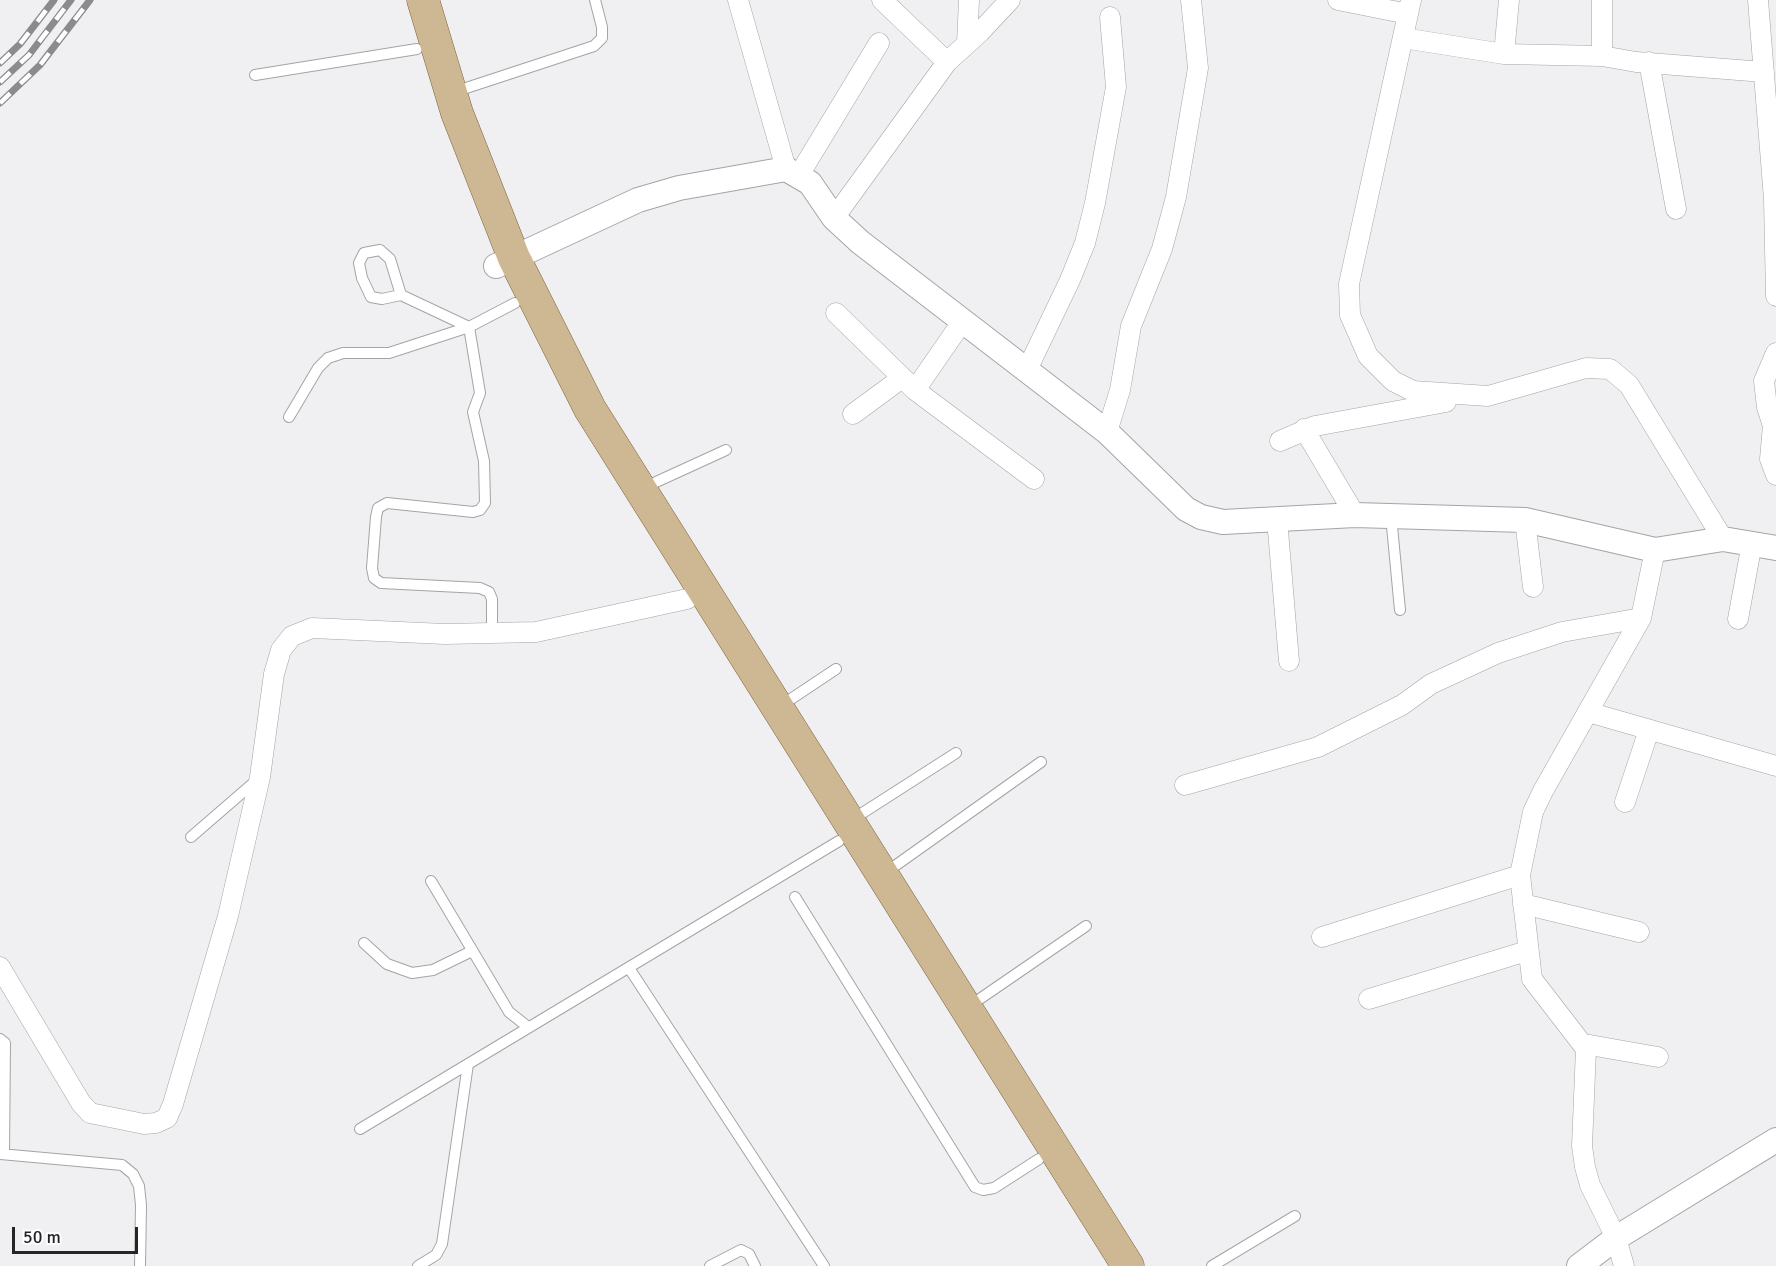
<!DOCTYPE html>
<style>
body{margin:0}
#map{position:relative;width:1776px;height:1266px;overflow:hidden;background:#f0f0f2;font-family:Signika,sans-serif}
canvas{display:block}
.scale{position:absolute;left:12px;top:1227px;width:126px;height:27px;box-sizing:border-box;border:3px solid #242525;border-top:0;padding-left:8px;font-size:18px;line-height:21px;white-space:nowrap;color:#242525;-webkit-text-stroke:4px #fdfdff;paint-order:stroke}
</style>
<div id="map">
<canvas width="1776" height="1266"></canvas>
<div class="scale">50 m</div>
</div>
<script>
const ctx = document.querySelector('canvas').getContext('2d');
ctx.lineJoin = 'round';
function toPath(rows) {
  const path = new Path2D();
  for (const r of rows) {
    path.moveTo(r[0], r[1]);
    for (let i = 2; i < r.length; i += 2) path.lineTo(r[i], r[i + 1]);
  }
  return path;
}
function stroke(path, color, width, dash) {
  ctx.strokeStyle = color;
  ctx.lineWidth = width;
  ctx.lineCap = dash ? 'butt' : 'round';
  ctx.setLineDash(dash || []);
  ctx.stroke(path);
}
const service = toPath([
 [255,75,417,49],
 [454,92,594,46,602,38,602,27,595,0],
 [289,417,318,368,328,358,343,353,389,353,469,327,401,295,382,299,371,297,362,278,359,263,364,253,380,250,390,259,401,295],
 [643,488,726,450],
 [1391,516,1400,610],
 [492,633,492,599,489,592,480,588,381,583,374,578,372,568,376,517,378,508,387,503,473,512,480,510,485,503,484,461,473,412,480,393,469,327,515,303],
 [779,707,836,669],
 [850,821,956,753],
 [191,837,258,779],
 [885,873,1041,762],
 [431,881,509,1012,528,1027],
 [795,897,975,1187,983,1190,994,1188,1039,1159],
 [364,943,387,964,412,973,433,970,472,951],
 [629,968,824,1266],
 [968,1007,1086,926],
 [0,1039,5,1043,4,1154],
 [360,1129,839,841],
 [0,1154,122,1165,133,1174,139,1186,141,1205,140,1266],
 [418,1266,436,1255,442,1244,468,1064],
 [710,1266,741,1250,749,1254,755,1266],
 [1212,1266,1295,1216]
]);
const minor = toPath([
 [738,0,786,169],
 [1338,0,1408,14],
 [1411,0,1349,284,1350,315,1368,356,1393,381,1413,391,1488,396,1586,368,1610,369,1629,385,1723,539],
 [1602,0,1602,56],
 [1758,0,1774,199,1776,296],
 [1403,38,1504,54,1602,56,1636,62,1764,72],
 [967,44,969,0],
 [1504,54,1509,0],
 [947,62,980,32,1010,0],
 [1649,62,1676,209],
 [799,175,879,43],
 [834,218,947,62,882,0],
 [836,313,915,390,1034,479],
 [1776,353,1764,381,1767,407,1773,426,1770,459,1776,475],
 [1026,372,1070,280,1085,243,1095,203,1116,87,1110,17],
 [915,390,962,322],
 [853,414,902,378],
 [1304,429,1355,515],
 [1107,432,1120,390,1131,326,1162,249,1176,197,1198,68,1191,0],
 [1280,441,1315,426,1446,402],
 [1277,519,1289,661],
 [1525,520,1533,587],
 [1738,619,1752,543],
 [1588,712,1776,766],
 [1185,785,1318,747,1402,705,1431,684,1498,653,1562,632,1641,618],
 [1625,802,1649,730],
 [1523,904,1639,932],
 [1322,937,1520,875],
 [0,967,81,1103,90,1113,144,1124,156,1123,167,1118,173,1104,228,916,260,777,274,674,281,650,292,636,312,628,445,634,536,632,687,599],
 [1369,999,1527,951],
 [1584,1044,1658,1057],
 [1624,1266,1616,1238,1590,1185,1585,1167,1582,1146,1586,1049,1532,979,1520,875,1533,812,1543,791,1641,618,1655,550]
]);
const tertiary = toPath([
 [496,266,638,200,679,188,786,169,810,183,834,218,860,242,1107,432,1186,509,1201,517,1223,522,1355,515,1525,520,1655,550,1723,539,1776,548],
 [1579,1266,1616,1238,1776,1140]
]);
const primary = toPath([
 [423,0,457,113,514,258,590,409,1128,1266]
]);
stroke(service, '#a3a4a6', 12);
stroke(minor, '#a3a4a6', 21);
stroke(tertiary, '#a3a4a6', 26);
stroke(primary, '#7e653e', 33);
stroke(service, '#fff', 10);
stroke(minor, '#fff', 20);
stroke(tertiary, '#fff', 24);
stroke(primary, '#ceb893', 32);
const rail = toPath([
 [0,63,20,44,54,0],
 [0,82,29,55,71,0],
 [0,103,40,65,90,0]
]);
stroke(rail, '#8a8b8c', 7);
stroke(rail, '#fdfdff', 4.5, [14]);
</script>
